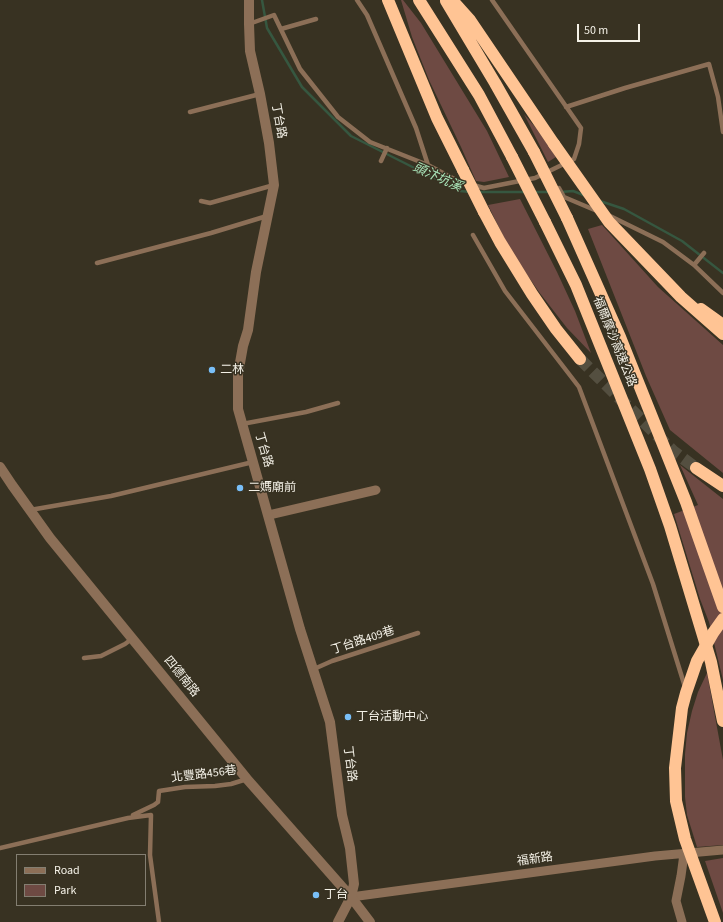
<!DOCTYPE html>
<meta charset="utf-8">
<style>
body{margin:0}
#map{position:relative;width:723px;height:922px;overflow:hidden;background:#383222;font-family:"Source Sans 3",sans-serif}
canvas{display:block}
.legend{position:absolute;left:16px;top:854px;width:130px;height:52px;box-sizing:border-box;background:#383222;border:1px solid #837e71;margin:0;padding:5px 7px;list-style:none;font-size:12px;color:#f4f1e7}
.legend li{display:flex;align-items:center;gap:8px;height:20px}
.legend b{width:20px;border:1px solid #837e71}
.scale{position:absolute;left:577px;top:24px;width:63px;height:18px;box-sizing:border-box;border:2px solid #f4f1e7;border-top:0;padding-left:5px;font-size:12px;line-height:14px;white-space:nowrap;color:#f4f1e7;-webkit-text-stroke:3px #383222;paint-order:stroke}
</style>
<div id="map">
<canvas width="723" height="922"></canvas>
<ul class="legend">
<li><b style="height:5px;background:#8c6f57"></b>Road</li>
<li><b style="height:11px;background:#6e4a43"></b>Park</li>
</ul>
<div class="scale">50 m</div>
</div>
<script>
const ctx = document.querySelector('canvas').getContext('2d');
ctx.lineJoin = 'round';
function paint(path, color) {
  ctx.fillStyle = color;
  ctx.fill(path, 'evenodd');
}
function toPath(rows) {
  const path = new Path2D();
  for (const r of rows) {
    path.moveTo(r[0], r[1]);
    for (let i = 2; i < r.length; i += 2) path.lineTo(r[i], r[i + 1]);
  }
  return path;
}
function stroke(path, color, width, dash) {
  ctx.strokeStyle = color;
  ctx.lineWidth = width;
  ctx.lineCap = dash ? 'butt' : 'round';
  ctx.setLineDash(dash || []);
  ctx.stroke(path);
}
function write(font, color, halo, rows, align = 'center') {
  ctx.font = font + ' "Source Sans 3","Noto Sans TC",sans-serif';
  ctx.lineWidth = 3;
  ctx.setLineDash([]);
  ctx.textBaseline = 'middle';
  ctx.strokeStyle = halo;
  ctx.fillStyle = color;
  for (const [text, x, y, turn = 0] of rows) {
    ctx.save();
    ctx.translate(x, y);
    ctx.rotate((+turn || 0) * Math.PI / 180);
    ctx.textAlign = isNaN(turn) ? turn : align;
    if (halo) ctx.strokeText(text, 0, 0);
    ctx.fillText(text, 0, 0);
    ctx.restore();
  }
}
paint(toPath([
 [401,0,403,0,421,23,487,131,509,177,484,182,476,181,461,147,429,80,412,37],
 [524,114,536,128,556,157,548,162],
 [520,199,557,272,575,311,591,353,567,328,539,292,510,250,488,205],
 [602,225,658,287,723,345,723,473,670,430,646,376,588,229],
 [680,465,723,499,723,680,709,622,700,599,674,514,698,505],
 [707,673,723,760,723,845,697,847,687,815,685,797,685,754,687,733,692,711,698,692],
 [723,858,723,913,705,861]
]), '#6e4a43');
stroke(toPath([
 [262,0,267,28,302,87,351,136,460,191,471,192],
 [478,192,526,192],
 [533,192,550,192],
 [561,192,573,191,586,196],
 [600,201,624,209,682,241,723,273]
]), '#365740', 2.5);
stroke(toPath([
 [580,359,673,451,696,468]
]), '#544f40', 12, [12, 6]);
stroke(toPath([
 [357,0,367,15,416,128,428,165],
 [249,24,274,15,300,69,338,117,370,142,428,165,458,181,484,188,535,178,574,159,579,144,581,128,492,0],
 [281,29,316,19],
 [566,107,625,88,709,64,718,97,723,132],
 [190,112,260,94],
 [381,161,387,148],
 [559,188,564,197,597,211],
 [201,201,210,203,274,185],
 [608,215,663,242,694,265,723,293],
 [473,235,505,291,579,387,653,584,685,687],
 [97,263,211,233,267,216],
 [694,265,704,253],
 [242,424,306,412,338,403],
 [30,510,111,496,253,462],
 [84,658,101,656,125,644,133,638],
 [314,669,332,661,418,633],
 [133,815,154,805,158,802,159,791,185,787,215,786,231,784,247,779],
 [0,848,128,818,151,815,150,855,159,922]
]), '#8c6f57', 4.5);
stroke(toPath([
 [269,515,376,490],
 [351,897,655,856,723,850],
 [682,922,676,901,681,876,684,854]
]), '#8c6f57', 9);
stroke(toPath([
 [249,0,249,24,250,51,260,94,269,143,274,185,256,272,248,330,243,346,238,374,238,409,300,629,330,722,342,815,350,848,354,884,351,897,338,922],
 [0,467,12,485,50,538,247,779,351,897,370,922]
]), '#8c6f57', 10);
stroke(toPath([
 [388,0,437,118,463,170],
 [419,0,479,95,512,157],
 [452,0,470,20,554,144],
 [446,1,495,83,534,152],
 [484,212,500,242,532,294,556,329,580,359],
 [567,218,620,337,686,502,723,607],
 [545,222,576,285,650,469,670,526,711,662,723,721],
 [701,309,723,325],
 [696,468,723,486]
]), '#ffc494', 12);
stroke(toPath([
 [554,144,609,222,681,297,723,334],
 [534,152,567,218],
 [512,157,545,222],
 [463,170,484,212],
 [715,922,685,839,676,801,675,768,682,708,686,693,697,661,713,633,723,619]
]), '#ffc494', 12);
for (const [x, y, r, color] of [
 [212,370,4,"#79bff8"],
 [240,488,4,"#79bff8"],
 [348,717,4,"#79bff8"],
 [316,895,4,"#79bff8"]
]) {
  const dot = new Path2D();
  dot.arc(x, y, r, 0, 2 * Math.PI);
  ctx.fillStyle = color;
  ctx.fill(dot);
  stroke(dot, '#383222', 1.5);
}
write('12px', '#f4f1e7', '#383222', [
 ["丁台路",278,121,80],
 ["福爾摩沙高速公路",614,342,68],
 ["丁台路",263,450,74],
 ["丁台路409巷",363,641,-18],
 ["四德南路",181,677,51],
 ["丁台路",349,764,83],
 ["北豐路456巷",204,775,-7],
 ["福新路",535,860,-8]
]);
write('12px', '#f4f1e7', '#383222', [
 ["二林",220,370],
 ["二媽廟前",248,488],
 ["丁台活動中心",356,717],
 ["丁台",324,895]
], 'left');
write('italic 13px', '#abe7bb', '#383222', [
 ["頭汴坑溪",437,178,24]
]);
</script>
